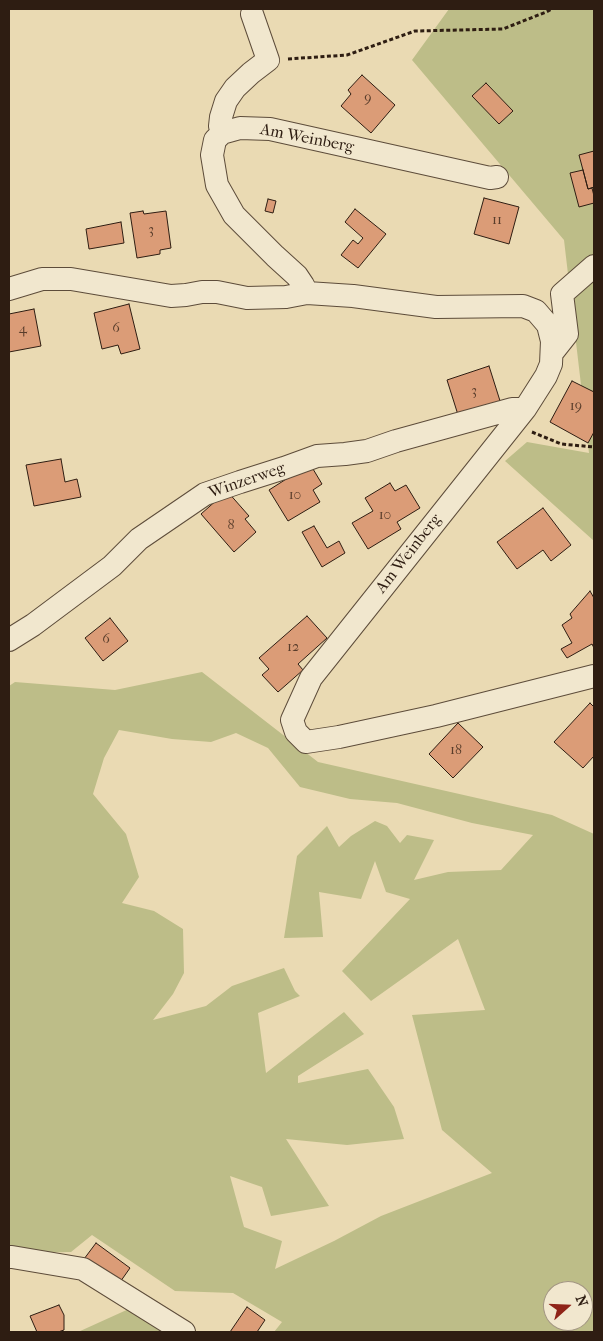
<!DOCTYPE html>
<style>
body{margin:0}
#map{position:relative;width:603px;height:1341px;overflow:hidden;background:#eadab3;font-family:"IM FELL French Canon",serif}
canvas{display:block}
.frame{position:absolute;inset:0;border:10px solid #2e1d12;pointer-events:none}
.north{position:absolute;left:543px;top:1281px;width:50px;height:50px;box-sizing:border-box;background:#f1e7ce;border:1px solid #a39683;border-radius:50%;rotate:70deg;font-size:14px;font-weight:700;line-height:20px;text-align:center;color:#2e1d12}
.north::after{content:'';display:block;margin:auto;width:18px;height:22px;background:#8f2418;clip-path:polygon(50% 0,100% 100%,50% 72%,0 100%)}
</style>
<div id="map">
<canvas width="603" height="1341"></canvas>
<div class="frame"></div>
<div class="north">N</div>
</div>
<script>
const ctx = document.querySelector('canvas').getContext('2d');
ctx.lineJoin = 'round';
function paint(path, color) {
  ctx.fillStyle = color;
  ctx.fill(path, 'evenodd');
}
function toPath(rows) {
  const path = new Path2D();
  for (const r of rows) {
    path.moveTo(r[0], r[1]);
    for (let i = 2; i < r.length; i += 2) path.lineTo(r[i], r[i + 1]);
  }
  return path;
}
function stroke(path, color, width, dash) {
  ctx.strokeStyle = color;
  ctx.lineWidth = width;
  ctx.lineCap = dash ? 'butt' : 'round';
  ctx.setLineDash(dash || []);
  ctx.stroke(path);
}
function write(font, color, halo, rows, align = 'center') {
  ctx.font = font + ' "IM FELL French Canon",serif';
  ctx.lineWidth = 4.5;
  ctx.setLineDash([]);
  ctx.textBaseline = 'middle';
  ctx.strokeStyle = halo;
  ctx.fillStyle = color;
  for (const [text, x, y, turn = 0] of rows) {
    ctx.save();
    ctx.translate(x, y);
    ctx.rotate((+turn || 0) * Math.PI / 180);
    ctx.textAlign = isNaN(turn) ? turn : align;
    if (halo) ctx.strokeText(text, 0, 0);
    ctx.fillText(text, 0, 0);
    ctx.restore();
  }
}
paint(toPath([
 [449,9,594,9,594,541,505,461,527,442,589,453,564,240,412,60],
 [202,672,318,762,552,815,594,834,594,1332,274,1332,282,1322,233,1293,175,1291,92,1235,71,1252,9,1253,9,686,15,682,115,690],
 [119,730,172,739,211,742,236,733,268,748,300,787,350,799,397,803,472,823,533,835,501,870,448,872,414,880,434,840,407,835,400,843,387,826,375,821,351,836,339,847,327,826,297,856,284,938,323,937,319,892,361,899,375,861,386,892,410,899,342,971,371,1001,458,939,485,1010,412,1015,442,1130,492,1173,381,1216,334,1241,275,1269,282,1241,244,1227,230,1176,262,1187,271,1216,329,1206,286,1139,347,1145,404,1139,394,1107,368,1069,298,1083,298,1076,364,1034,344,1012,266,1073,258,1013,300,996,295,991,284,968,232,986,206,1006,153,1020,173,994,184,973,183,929,154,911,122,903,139,877,126,834,93,794,104,758],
 [553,1291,583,1291,583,1321,553,1321],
 [131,1308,175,1332,78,1332]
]), '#bdbd88');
const building = toPath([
 [362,75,395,105,371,133,341,106,351,94,348,90,362,75],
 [486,83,513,111,499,124,472,96,486,83],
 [594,151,594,187,588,189,579,155,594,151],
 [583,170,588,189,592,188,594,196,594,203,579,207,570,173,583,170],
 [484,198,519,207,509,244,474,234,484,198],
 [268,199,276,201,273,213,265,211,268,199],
 [355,209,386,234,358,268,341,255,353,240,358,244,363,238,345,222,355,209],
 [143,211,144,214,166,211,171,248,160,250,160,254,137,258,130,213,143,211],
 [121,222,124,243,89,249,86,229,121,222],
 [129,304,140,349,121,354,118,345,102,349,94,313,129,304],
 [34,309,41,346,9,352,9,314,34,309],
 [489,366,501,404,459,418,447,380,489,366],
 [572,381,594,392,594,432,588,443,550,422,572,381],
 [61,459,65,482,77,479,81,497,34,506,26,465,61,459],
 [310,464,322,484,313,490,320,502,288,521,269,490,310,464],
 [390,483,395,491,406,485,420,508,397,522,401,529,368,549,352,523,373,511,365,498,390,483],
 [227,491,249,516,245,519,256,532,234,552,201,514,227,491],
 [543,508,571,545,551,561,543,550,517,569,497,542,543,508],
 [314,526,327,548,339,541,345,553,322,567,302,532,314,526],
 [590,591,594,598,594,648,592,644,567,658,561,649,572,643,562,625,572,618,570,614,590,591],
 [307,616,327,638,298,664,303,670,278,692,262,675,269,669,259,658,307,616],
 [110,618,128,641,103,661,85,638,110,618],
 [590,703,594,707,594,756,583,768,554,742,590,703],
 [458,723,483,747,453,778,429,754,458,723],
 [96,1243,130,1268,118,1285,84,1259,96,1243],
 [59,1305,64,1315,64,1330,58,1332,37,1332,30,1316,59,1305],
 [247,1307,265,1320,257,1332,230,1332,247,1307]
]);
paint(building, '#db9c77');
stroke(building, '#2e1d12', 1);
const minor = toPath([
 [222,133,220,126,221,117,226,101,235,88,251,73,268,60,252,14],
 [9,289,42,279,71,279,171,296,186,295,202,292,217,292,247,298,286,297,307,293,353,296,436,307,523,306,536,311,548,325,552,341,551,364,546,376,525,409,311,678,292,720,296,732,306,742,339,737,436,716,594,676],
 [307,293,303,285,297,276,275,256,234,215,217,185,212,155,215,140,222,133,240,128,270,129,490,178,497,177],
 [552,353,567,334,562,294,594,266],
 [9,640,33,625,112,566,139,539,205,494,240,482,284,468,317,456,345,454,367,451,396,441,512,409,525,409],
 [9,1257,12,1257,83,1269,184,1332]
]);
stroke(minor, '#5d4c3a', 24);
stroke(toPath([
 [288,59,347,55,415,31,503,29,546,12,552,9],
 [532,432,561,444,594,447]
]), '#2e1d12', 3, [4, 2.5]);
stroke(minor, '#f1e7ce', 22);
write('14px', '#593d2b', null, [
 ["9",368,99],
 ["11",497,221],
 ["3",151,231],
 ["6",116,329],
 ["4",23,330],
 ["3",474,392],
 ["19",576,407],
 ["10",295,496],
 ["10",385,516],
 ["8",231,526],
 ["6",106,640],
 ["12",293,648],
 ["18",456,751]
]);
write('16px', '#2e1d12', '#f1e7ce', [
 ["Am Weinberg",307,139,11],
 ["Winzerweg",247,481,-19],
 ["Am Weinberg",409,554,-52]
]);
</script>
